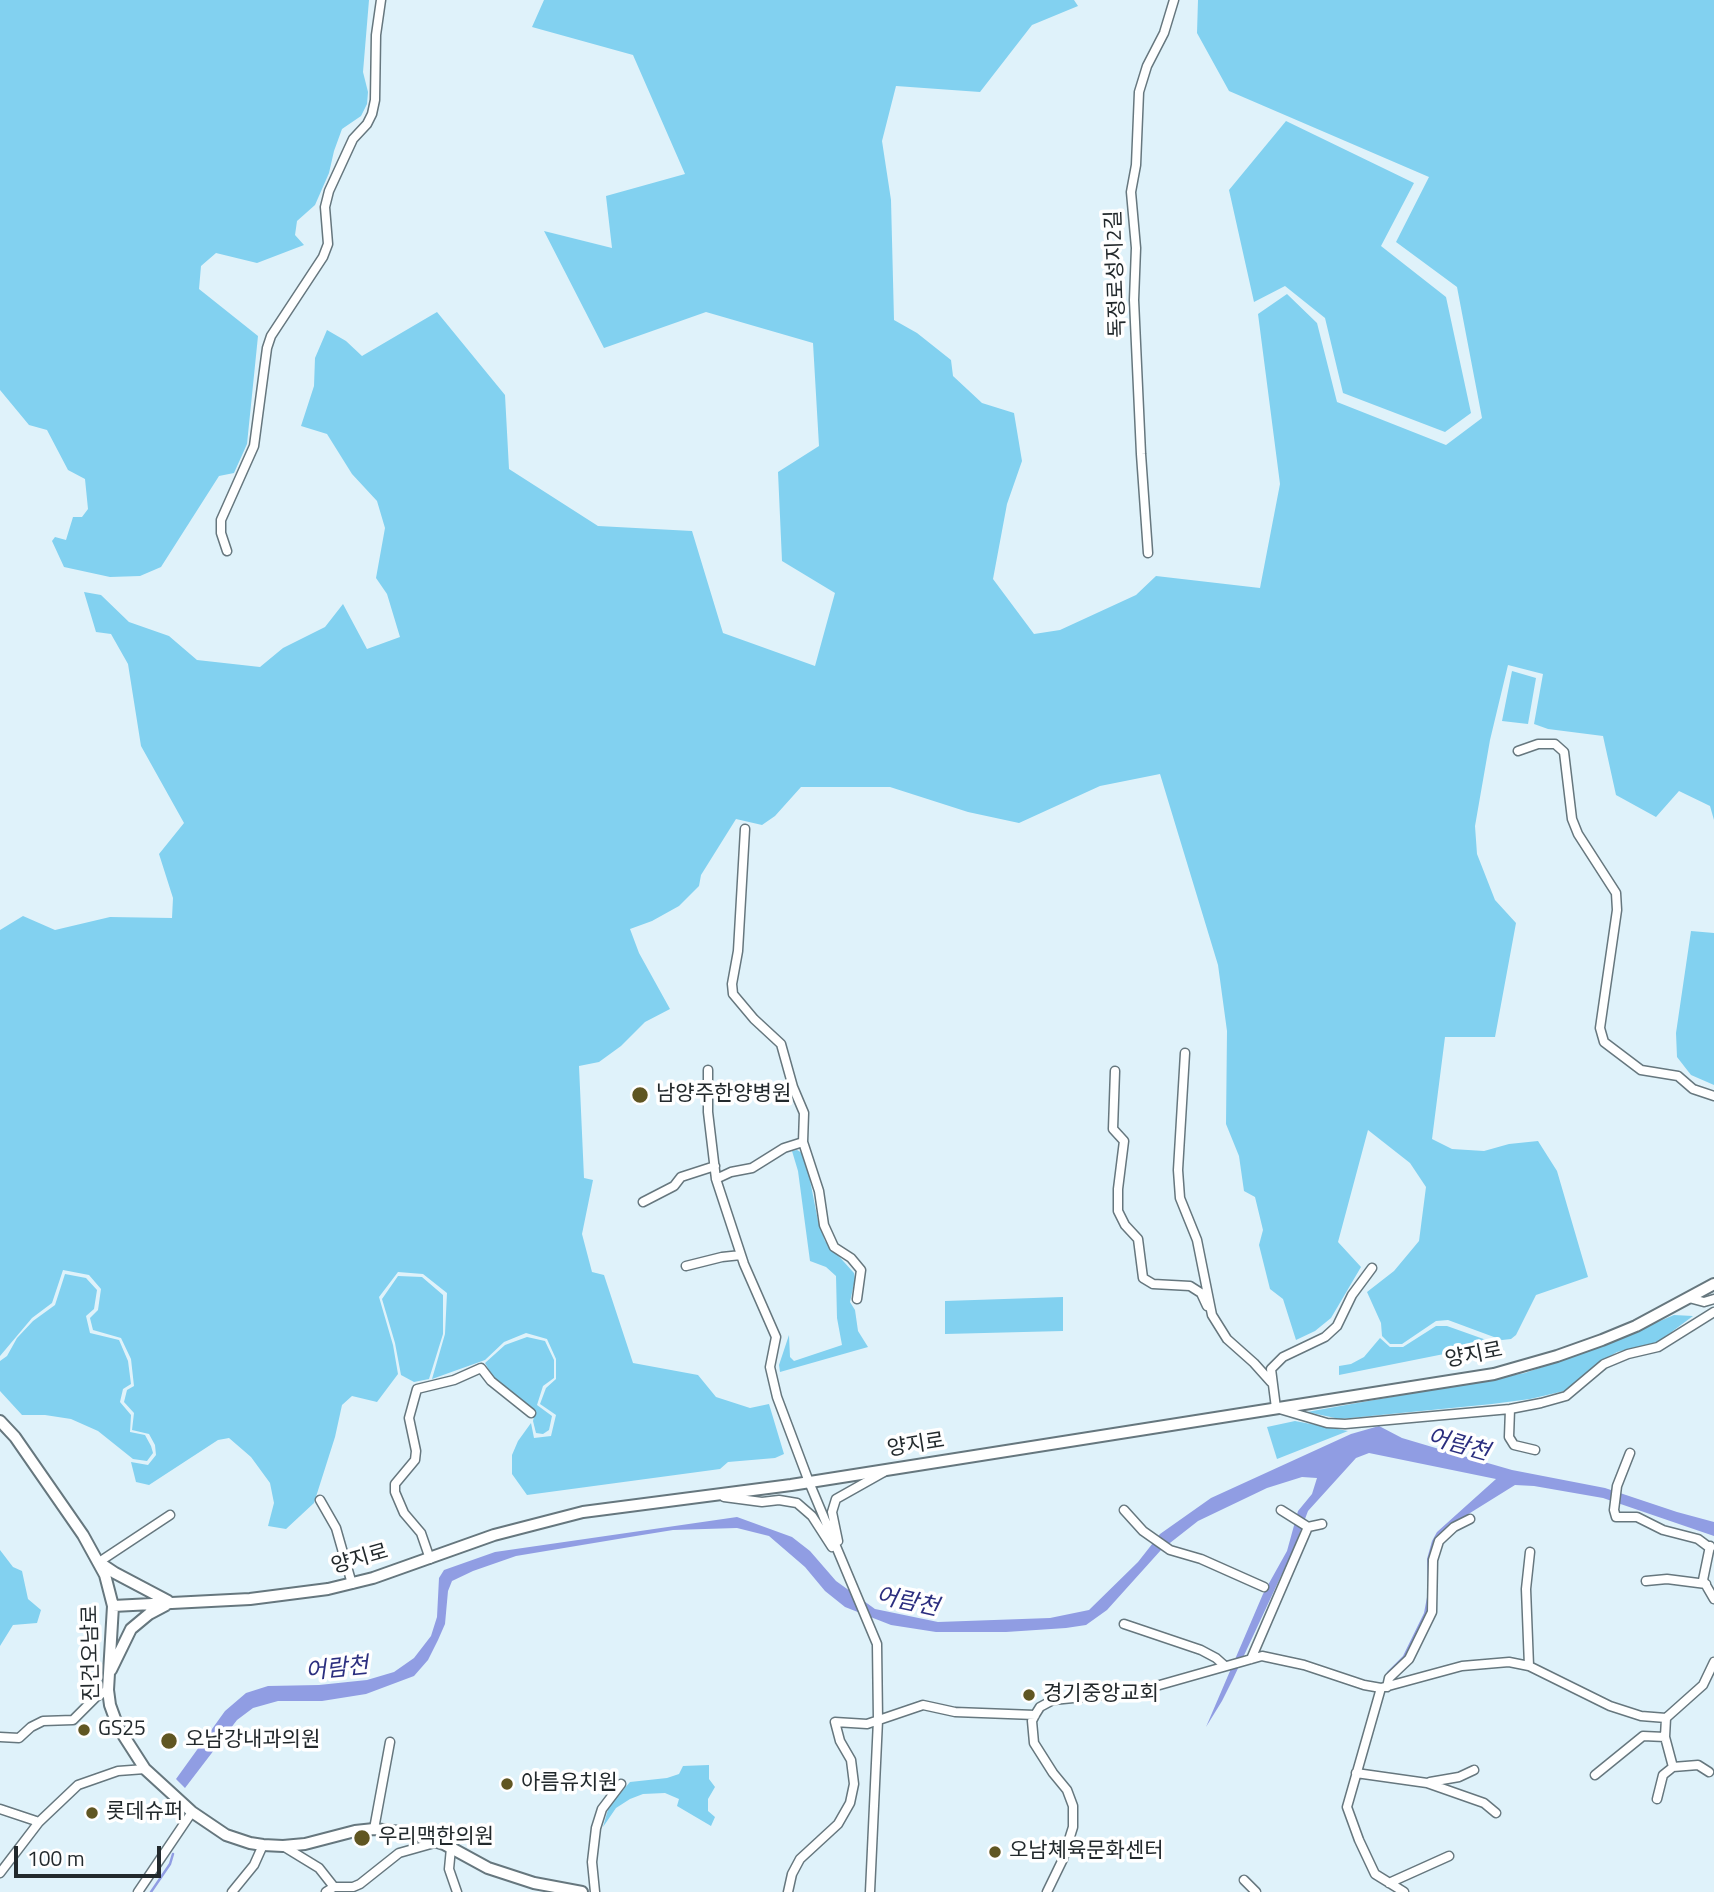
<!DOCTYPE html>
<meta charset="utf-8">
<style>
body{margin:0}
#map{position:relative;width:1714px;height:1892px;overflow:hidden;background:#dff2fa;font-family:"Titillium Web",sans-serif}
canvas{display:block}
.scale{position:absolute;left:14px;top:1846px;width:147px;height:32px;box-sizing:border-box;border:4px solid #22292c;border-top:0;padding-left:9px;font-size:21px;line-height:24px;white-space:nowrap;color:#22292c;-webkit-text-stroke:5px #fff;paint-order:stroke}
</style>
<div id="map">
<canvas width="1714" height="1892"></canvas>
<div class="scale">100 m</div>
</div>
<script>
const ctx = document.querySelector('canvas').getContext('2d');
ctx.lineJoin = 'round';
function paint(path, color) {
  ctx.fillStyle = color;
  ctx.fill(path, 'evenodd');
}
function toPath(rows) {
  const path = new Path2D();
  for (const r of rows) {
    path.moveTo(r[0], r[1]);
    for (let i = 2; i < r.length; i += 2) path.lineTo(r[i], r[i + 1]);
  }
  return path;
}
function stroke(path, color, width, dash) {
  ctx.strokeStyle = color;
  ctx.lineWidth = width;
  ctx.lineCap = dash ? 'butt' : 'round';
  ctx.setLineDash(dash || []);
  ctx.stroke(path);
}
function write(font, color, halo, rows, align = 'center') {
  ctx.font = font + ' "Titillium Web","Noto Sans KR",sans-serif';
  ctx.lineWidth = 7;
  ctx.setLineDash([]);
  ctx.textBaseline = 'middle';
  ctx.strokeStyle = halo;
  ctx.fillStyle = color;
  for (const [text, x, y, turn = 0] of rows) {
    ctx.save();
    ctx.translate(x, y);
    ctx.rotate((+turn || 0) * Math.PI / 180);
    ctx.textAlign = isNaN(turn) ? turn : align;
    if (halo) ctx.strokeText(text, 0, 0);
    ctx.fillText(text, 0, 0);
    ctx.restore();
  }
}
paint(toPath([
 [0,0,369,0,363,72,368,92,367,104,361,116,342,129,334,151,329,173,315,205,297,221,295,235,304,245,257,263,216,253,201,266,199,289,258,336,247,444,234,473,219,476,161,567,140,576,110,577,64,567,52,541,55,537,66,540,73,517,82,517,88,509,85,479,68,470,47,430,29,425,0,390],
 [544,0,1074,0,1078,6,1032,25,980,92,896,86,882,141,891,200,894,320,917,333,951,360,953,376,982,403,1014,413,1022,461,1007,504,993,579,1034,634,1060,630,1136,595,1156,576,1260,588,1280,484,1258,314,1287,294,1317,323,1337,402,1446,445,1482,418,1457,287,1396,242,1429,177,1229,91,1197,33,1198,0,1714,0,1714,820,1710,806,1679,791,1656,817,1616,795,1603,736,1548,729,1534,724,1543,674,1508,665,1490,740,1475,826,1477,854,1495,900,1516,923,1495,1037,1445,1037,1432,1139,1452,1149,1484,1151,1509,1144,1538,1141,1557,1171,1588,1277,1536,1295,1516,1335,1511,1339,1502,1340,1448,1320,1436,1321,1402,1344,1390,1344,1382,1336,1381,1323,1367,1292,1394,1271,1419,1241,1426,1187,1410,1163,1368,1130,1338,1242,1361,1267,1331,1318,1315,1331,1296,1340,1283,1299,1270,1289,1259,1245,1263,1230,1255,1197,1244,1191,1239,1156,1226,1124,1227,1031,1218,965,1160,774,1100,786,1019,823,968,812,890,787,801,787,775,816,762,825,736,819,701,875,699,886,679,906,652,921,630,929,639,953,670,1009,645,1022,621,1046,599,1062,579,1066,584,1178,593,1180,582,1234,592,1272,604,1275,633,1363,698,1375,716,1397,750,1408,769,1404,784,1454,775,1458,728,1462,720,1469,527,1495,512,1474,512,1455,518,1441,531,1423,534,1438,551,1436,556,1415,540,1404,546,1388,556,1379,556,1359,547,1339,526,1333,504,1342,485,1360,432,1379,445,1334,447,1293,423,1274,398,1272,379,1297,393,1345,398,1374,377,1402,352,1396,342,1405,335,1437,314,1503,286,1529,268,1526,274,1503,270,1483,251,1457,229,1438,218,1440,149,1485,136,1482,131,1462,148,1465,156,1455,155,1445,149,1434,132,1430,134,1413,124,1402,127,1390,134,1386,131,1359,121,1338,93,1330,90,1318,98,1310,101,1289,89,1275,63,1270,52,1303,32,1318,0,1356,0,930,23,916,55,930,110,917,172,918,173,898,159,854,184,823,141,746,128,664,111,634,96,632,84,592,101,595,129,622,169,636,197,660,260,667,283,648,325,627,343,604,367,649,400,637,387,594,376,578,385,528,377,501,352,474,327,434,301,426,314,386,315,358,327,330,346,341,362,356,437,312,505,395,509,469,598,526,692,531,723,633,815,666,835,593,782,561,778,472,819,446,813,343,706,312,604,348,544,231,612,248,606,196,685,174,633,55,532,27],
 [1286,121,1414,183,1381,246,1446,297,1471,413,1445,432,1343,393,1325,318,1285,286,1254,302,1229,190],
 [1512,671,1536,678,1528,724,1502,721],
 [1691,931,1714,933,1714,1085,1691,1075,1677,1057,1676,1033],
 [797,1150,802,1153,809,1175,818,1221,825,1241,854,1273,855,1279,850,1302,855,1310,858,1331,868,1347,780,1372,779,1365,789,1335,790,1357,794,1361,842,1345,837,1318,836,1276,826,1267,810,1261,798,1171,792,1151],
 [65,1274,86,1278,97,1290,94,1309,86,1316,90,1333,119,1340,128,1361,131,1384,123,1389,120,1402,131,1415,130,1432,145,1435,151,1446,153,1453,147,1461,133,1459,98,1431,71,1419,45,1415,22,1415,0,1391,0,1361,7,1356,17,1338,33,1321,55,1305],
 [398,1276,422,1277,443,1295,443,1334,429,1379,414,1382,401,1375,395,1343,382,1299],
 [1063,1297,1063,1331,945,1334,945,1301],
 [1674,1315,1693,1316,1658,1342,1617,1352,1602,1361,1589,1374,1564,1391,1530,1399,1492,1404,1340,1419,1307,1412,1525,1373,1604,1345],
 [1436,1326,1447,1326,1492,1342,1449,1353,1339,1375,1339,1366,1351,1364,1364,1357,1380,1338,1390,1347,1403,1347],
 [527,1337,545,1341,554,1360,554,1378,543,1386,537,1405,552,1416,549,1430,543,1434,536,1433,533,1421,535,1412,493,1377,485,1363,505,1345],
 [1295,1421,1348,1431,1277,1459,1267,1427],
 [0,1550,13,1567,22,1571,28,1599,41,1610,37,1623,13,1625,0,1646],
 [709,1765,709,1779,715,1787,708,1799,708,1811,715,1817,711,1826,677,1806,679,1799,665,1793,643,1794,630,1799,616,1808,603,1827,609,1806,630,1782,667,1778,679,1774,683,1766]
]), '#82d1f0');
paint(toPath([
 [1379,1426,1402,1438,1439,1449,1512,1470,1605,1488,1677,1512,1714,1522,1714,1536,1603,1498,1534,1486,1515,1485,1462,1518,1440,1534,1434,1544,1430,1558,1429,1610,1412,1650,1383,1683,1387,1672,1403,1656,1424,1613,1428,1592,1427,1559,1432,1541,1437,1532,1496,1479,1369,1453,1356,1458,1308,1511,1294,1548,1233,1679,1222,1701,1206,1727,1263,1594,1287,1551,1298,1511,1312,1494,1317,1478,1302,1477,1267,1488,1198,1521,1161,1550,1107,1610,1086,1625,1066,1628,1006,1632,936,1632,891,1625,845,1607,825,1591,805,1567,769,1536,737,1528,673,1530,636,1536,516,1556,473,1571,452,1581,448,1591,445,1624,438,1640,428,1660,414,1676,366,1694,322,1701,278,1701,253,1708,237,1720,185,1788,176,1779,225,1711,246,1693,268,1686,319,1685,367,1680,394,1672,414,1658,431,1636,437,1617,439,1578,444,1570,495,1552,737,1517,792,1537,810,1551,836,1581,875,1609,938,1622,1050,1618,1089,1610,1138,1562,1160,1534,1211,1498,1351,1434]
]), '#909de3');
stroke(toPath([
 [151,1892,170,1864,173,1854]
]), '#909de3', 2.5);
const street = toPath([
 [227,551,221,533,221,520,254,446,267,348,271,336,323,257,328,244,325,207,329,191,353,139,367,124,372,114,375,100,376,35,381,0],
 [1148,553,1141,454,1134,300,1136,248,1131,192,1136,165,1139,92,1147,66,1164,33,1174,0],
 [1518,751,1538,744,1555,744,1564,752,1572,819,1578,834,1616,893,1617,910,1600,1028,1604,1042,1641,1070,1678,1076,1693,1089,1714,1096],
 [745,829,738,951,732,984,733,994,754,1019,781,1044,793,1087,804,1113,803,1142,819,1191,824,1225,834,1247,851,1258,861,1270,857,1299],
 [1185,1053,1178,1170,1180,1198,1197,1240,1212,1315,1227,1339,1254,1363,1271,1382],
 [708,1070,708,1112,716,1179,744,1264,776,1337,770,1367,777,1397,809,1482,877,1644,878,1720,870,1892],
 [1115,1071,1113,1129,1124,1141,1118,1189,1118,1211,1125,1225,1138,1239,1143,1278,1153,1284,1190,1286,1201,1293,1207,1306],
 [716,1179,731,1172,752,1168,784,1148,803,1142],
 [643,1202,674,1186,681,1177,715,1166],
 [686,1266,722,1257,741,1255],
 [1372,1268,1352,1295,1337,1326,1325,1337,1283,1357,1271,1369,1276,1408,1327,1423,1345,1424,1510,1409,1541,1403,1566,1396,1604,1364,1628,1354,1658,1347,1714,1312],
 [1689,1298,1704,1302,1714,1299],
 [1510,1409,1509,1437,1514,1445,1535,1450],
 [1630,1453,1617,1486,1614,1510,1616,1517,1637,1517,1663,1530,1698,1539,1710,1548],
 [724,1497,762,1502,779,1500,797,1503,812,1516,832,1547],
 [320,1500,336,1528,352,1584],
 [1124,1510,1143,1531,1170,1550,1201,1559,1264,1587],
 [1281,1510,1308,1527],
 [838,1541,832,1512,836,1499,884,1472],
 [1710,1546,1703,1580,1714,1599],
 [430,1559,421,1533,404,1513,395,1492,395,1484,415,1460,416,1451,409,1418,417,1389,454,1380,481,1368,491,1381,531,1413],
 [99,1562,170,1515],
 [1646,1581,1667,1579,1706,1584],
 [1124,1624,1201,1650,1216,1658,1225,1666],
 [1251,1659,1308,1527,1322,1524],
 [1529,1666,1526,1589,1530,1552],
 [1387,1687,1389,1678,1409,1659,1432,1612,1433,1560,1439,1541,1454,1527,1470,1519],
 [1381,1688,1347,1807,1359,1840,1375,1874,1404,1892],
 [0,1737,19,1738,31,1727,43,1721,73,1720,96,1697,108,1690],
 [1673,1767,1698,1765,1709,1772],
 [1356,1773,1427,1783,1484,1803,1496,1813],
 [1595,1775,1643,1736,1665,1737],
 [1430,1782,1459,1777,1474,1770],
 [1657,1799,1663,1775,1673,1767,1665,1737,1666,1718],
 [0,1809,39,1822],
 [374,1829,390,1742],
 [283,1846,319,1868,334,1887],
 [451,1848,449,1869,457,1892],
 [0,1873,39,1822,78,1785,118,1771,145,1769],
 [1244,1880,1256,1892],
 [1389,1883,1449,1856],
 [138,1892,192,1812],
 [232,1892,254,1865,263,1845],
 [326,1892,334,1887,353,1887,360,1884,399,1853,438,1842],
 [595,1892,592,1862,596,1828,602,1809,621,1784],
 [788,1892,792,1874,800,1859,838,1824,850,1803,854,1784,851,1760,840,1741,835,1722,867,1724,923,1705,955,1712,1035,1715],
 [1047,1892,1063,1859,1073,1827,1073,1806,1067,1790,1053,1773,1034,1743,1032,1721,1035,1715,1040,1707,1053,1700,1135,1692,1262,1656,1304,1665,1364,1685,1381,1688,1462,1666,1509,1662,1529,1666,1610,1706,1641,1716,1666,1718,1703,1685,1714,1662]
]);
const secondary = toPath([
 [0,1421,15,1437,83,1535,105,1575,113,1606,108,1690,110,1705,118,1727,145,1769,192,1812,226,1835,250,1843,263,1845,283,1846,305,1844,355,1831,374,1829,410,1833,444,1844,488,1868,534,1883,582,1892],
 [100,1563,115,1573,168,1601],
 [113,1606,250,1599,328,1589,373,1578,494,1535,583,1512,791,1485,1494,1374,1557,1356,1602,1340,1636,1326,1714,1284],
 [111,1670,131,1629,149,1614,166,1605]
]);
stroke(street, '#66777e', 11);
stroke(secondary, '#66777e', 14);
stroke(street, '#fff', 8);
stroke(secondary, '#fff', 10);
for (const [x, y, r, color] of [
 [640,1095,9,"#605622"],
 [1029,1695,7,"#605622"],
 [84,1730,7,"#605622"],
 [169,1741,9,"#605622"],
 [507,1784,7,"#605622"],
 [92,1813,7,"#605622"],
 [362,1838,9,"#605622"],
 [995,1852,7,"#605622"]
]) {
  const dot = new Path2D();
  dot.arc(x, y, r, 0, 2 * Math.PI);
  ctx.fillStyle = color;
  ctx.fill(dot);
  stroke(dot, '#fff', 2.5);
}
write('21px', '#22292c', '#fff', [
 ["독정로성지2길",1117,274,-92],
 ["양지로",1474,1356,-11],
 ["양지로",916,1446,-9],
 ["양지로",360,1560,-16],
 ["진건오남로",92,1653,-91]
]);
write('21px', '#22292c', '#fff', [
 ["남양주한양병원",656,1095],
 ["경기중앙교회",1043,1695],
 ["GS25",98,1730],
 ["오남강내과의원",185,1741],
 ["아름유치원",521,1784],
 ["롯데슈퍼",106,1813],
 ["우리맥한의원",378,1838],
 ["오남쳬육문화센터",1009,1852]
], 'left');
write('italic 23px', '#2b2e7f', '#fff', [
 ["어람천",1458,1446,16],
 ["어람천",907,1603,12],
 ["어람천",337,1670,-6]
]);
</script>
